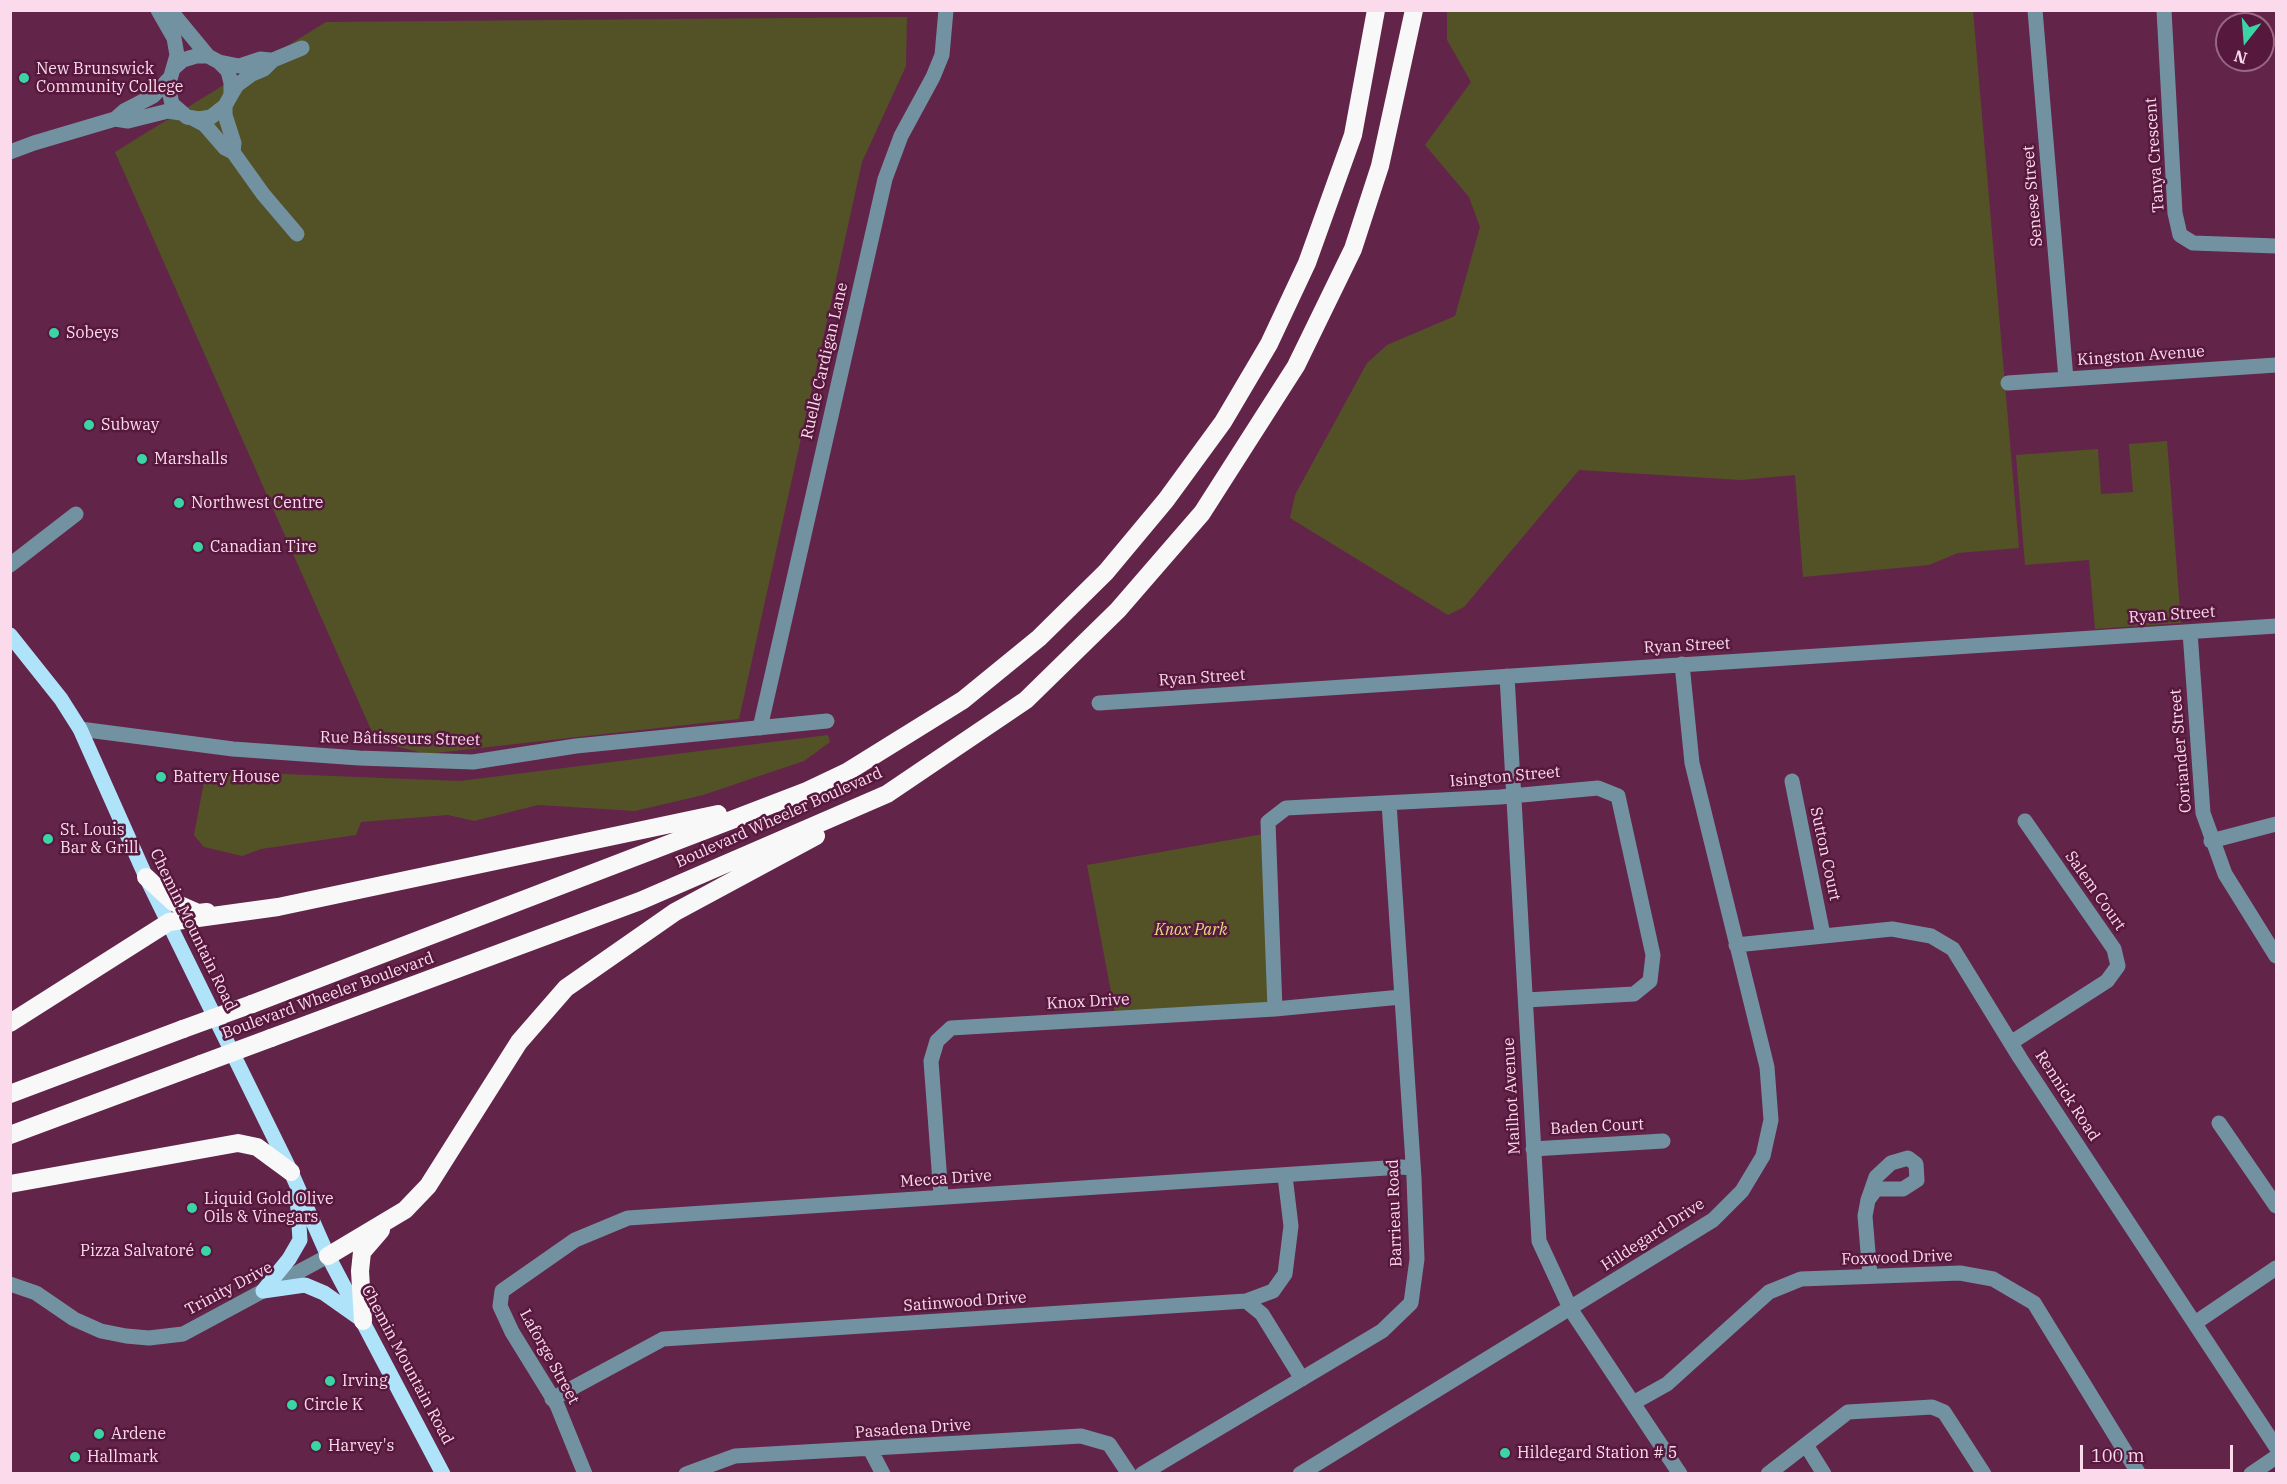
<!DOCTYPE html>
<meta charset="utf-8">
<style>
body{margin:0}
#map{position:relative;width:2287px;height:1484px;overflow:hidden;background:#632449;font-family:"IBM Plex Serif",serif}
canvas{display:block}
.frame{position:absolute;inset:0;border:12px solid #fbdbeb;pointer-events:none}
.north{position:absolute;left:2215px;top:12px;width:60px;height:60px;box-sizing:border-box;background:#57183e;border:2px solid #996683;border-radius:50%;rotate:197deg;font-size:16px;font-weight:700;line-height:24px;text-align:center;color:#fbdbeb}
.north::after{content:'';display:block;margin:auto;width:21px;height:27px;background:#3ad4a5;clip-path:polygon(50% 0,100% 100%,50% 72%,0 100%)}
.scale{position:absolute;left:2080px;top:1445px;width:153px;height:27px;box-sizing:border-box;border:3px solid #fbdbeb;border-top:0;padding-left:8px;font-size:18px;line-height:21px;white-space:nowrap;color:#fbdbeb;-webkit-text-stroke:4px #57183e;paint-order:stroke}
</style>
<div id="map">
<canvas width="2287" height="1484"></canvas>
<div class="frame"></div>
<div class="north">N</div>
<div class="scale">100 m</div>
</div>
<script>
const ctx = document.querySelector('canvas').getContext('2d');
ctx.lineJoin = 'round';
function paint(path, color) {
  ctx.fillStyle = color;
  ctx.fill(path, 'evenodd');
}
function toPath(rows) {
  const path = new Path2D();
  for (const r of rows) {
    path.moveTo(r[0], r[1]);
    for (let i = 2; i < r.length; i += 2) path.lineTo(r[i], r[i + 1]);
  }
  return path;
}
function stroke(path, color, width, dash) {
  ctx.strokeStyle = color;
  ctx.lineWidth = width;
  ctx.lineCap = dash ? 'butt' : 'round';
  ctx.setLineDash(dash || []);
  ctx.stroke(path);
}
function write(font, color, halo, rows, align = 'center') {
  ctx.font = font + ' "IBM Plex Serif",serif';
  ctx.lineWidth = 5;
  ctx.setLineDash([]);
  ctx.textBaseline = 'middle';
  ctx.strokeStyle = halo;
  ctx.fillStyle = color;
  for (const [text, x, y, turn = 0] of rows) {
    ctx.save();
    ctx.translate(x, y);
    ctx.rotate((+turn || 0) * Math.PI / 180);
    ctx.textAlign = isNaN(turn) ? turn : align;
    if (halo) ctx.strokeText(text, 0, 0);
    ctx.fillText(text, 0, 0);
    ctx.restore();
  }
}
paint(toPath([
 [1447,11,1973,11,2019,548,1958,553,1929,565,1803,577,1795,475,1741,480,1579,470,1464,607,1448,615,1290,518,1295,495,1367,363,1387,345,1455,316,1480,227,1469,197,1425,145,1471,82,1447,40],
 [907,17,906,66,862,162,739,719,426,754,376,741,115,152,326,22],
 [2167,441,2181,623,2095,629,2089,560,2025,565,2016,455,2098,449,2101,494,2133,492,2129,444],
 [828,735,830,742,804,761,703,795,635,811,538,805,474,821,448,815,361,822,356,835,261,849,242,856,204,847,194,835,206,771,460,781],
 [1269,833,1275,1009,1115,1013,1087,865]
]), '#535227');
stroke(toPath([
 [158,10,174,38,177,55,168,86,172,104,187,117,199,119,211,117,225,106,231,95,231,83,228,71,219,62,208,56,196,56,183,60,174,68],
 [170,10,208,56],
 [2035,10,2066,379],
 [2164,10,2175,213,2180,235,2193,243,2276,246],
 [219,62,239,66,260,59,270,60],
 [231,95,237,85,252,74,264,69,273,60,302,48],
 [225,106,225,115,234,143,233,152],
 [192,118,205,125,225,148,233,152,263,194,297,234],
 [115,119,124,111,153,96,169,79],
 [10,152,34,143,115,119,128,121,168,111,181,113],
 [2008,383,2276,365],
 [10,565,76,514],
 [2190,632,2203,813,2225,874,2276,956],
 [1507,676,1539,1241,1571,1310,1680,1474],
 [1099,703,2276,626],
 [760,728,885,179,901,136,933,77,942,55,946,10],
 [80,729,233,749,359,758,473,762,576,746,827,721],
 [1792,781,1823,935],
 [2211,841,2276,824],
 [1736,945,1892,929,1931,936,1953,949,2020,1058,2276,1447],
 [1275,1009,1268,822,1286,808,1500,797,1598,788,1618,796,1653,955,1650,981,1634,994,1526,1000],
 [2012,1042,2107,981,2118,966,2114,949,2025,821],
 [2219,1123,2276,1206],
 [1533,1149,1663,1141],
 [941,1196,931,1061,937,1041,951,1028,1275,1009,1401,997],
 [1868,1200,1876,1189,1903,1189,1917,1180,1916,1164,1908,1158,1891,1163,1876,1177,1868,1200,1865,1216,1870,1276],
 [10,1284,36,1293,74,1319,101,1331,126,1336,149,1338,183,1334,328,1256],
 [1246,1301,1262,1314,1302,1379],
 [2195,1323,2276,1268],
 [552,1399,663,1339,1246,1301,1273,1291,1285,1274,1291,1226,1285,1176],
 [1633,1403,1667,1384,1769,1292,1801,1279,1960,1273,1993,1279,2034,1303,2139,1474],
 [1806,1445,1824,1474],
 [870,1449,883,1474],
 [585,1474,557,1405,512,1332,500,1306,502,1291,575,1240,628,1218,1401,1167,1412,1168],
 [686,1474,735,1456,1081,1436,1109,1444,1129,1474],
 [1142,1474,1382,1331,1411,1303,1417,1259,1414,1178,1389,803],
 [1300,1474,1713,1220,1742,1191,1763,1156,1771,1120,1767,1067,1692,763,1682,664],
 [1768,1474,1848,1412,1932,1407,1944,1412,1984,1474],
 [2251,1474,2276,1457]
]), '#7392a1', 15);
stroke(toPath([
 [10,635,61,699,80,729,146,877,291,1172,328,1256,443,1474],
 [263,1291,289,1259,300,1240,297,1195],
 [263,1291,305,1285,324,1293,358,1317]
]), '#afe3fa', 15);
stroke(toPath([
 [146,877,173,902,198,913,207,912],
 [252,1004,807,791,847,772,963,700,1039,638,1106,572,1166,500,1223,422,1269,344,1307,263,1353,135,1376,10],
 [10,1023,169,922,278,907,718,814],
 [271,1038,640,901,887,794,1026,700,1118,610,1202,513,1296,366,1353,249,1380,166,1414,10],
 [10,1094,183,1029],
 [10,1135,201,1064],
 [10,1184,238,1143,257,1147,291,1172],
 [328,1256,405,1210,428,1186,519,1042,566,988,675,912,816,836],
 [363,1321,360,1271,362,1252,381,1230]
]), '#f8f8f8', 18);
stroke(toPath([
 [183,1029,252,1004],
 [201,1064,271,1038]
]), '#f8f8f8', 18);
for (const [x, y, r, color] of [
 [24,78,6,"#3ad4a5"],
 [54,333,6,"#3ad4a5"],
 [89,425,6,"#3ad4a5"],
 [142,459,6,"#3ad4a5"],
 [179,503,6,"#3ad4a5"],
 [198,547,6,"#3ad4a5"],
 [161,777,6,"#3ad4a5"],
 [48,839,6,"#3ad4a5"],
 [192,1208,6,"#3ad4a5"],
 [206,1251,6,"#3ad4a5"],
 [330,1381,6,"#3ad4a5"],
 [292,1405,6,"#3ad4a5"],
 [99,1434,6,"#3ad4a5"],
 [316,1446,6,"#3ad4a5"],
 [1505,1453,6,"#3ad4a5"],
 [75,1457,6,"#3ad4a5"]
]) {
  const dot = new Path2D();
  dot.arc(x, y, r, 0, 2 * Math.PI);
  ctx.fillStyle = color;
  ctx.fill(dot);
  stroke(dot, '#57183e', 2);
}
write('16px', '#fbdbeb', '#57183e', [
 ["New Brunswick",36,69],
 ["Community College",36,87],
 ["Sobeys",66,333],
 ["Subway",101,425],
 ["Marshalls",154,459],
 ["Northwest Centre",191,503],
 ["Canadian Tire",210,547],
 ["Battery House",173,777],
 ["St. Louis",60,830],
 ["Bar & Grill",60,848],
 ["Liquid Gold Olive",204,1199],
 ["Oils & Vinegars",204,1217],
 ["Pizza Salvatoré",194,1251,"right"],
 ["Irving",342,1381],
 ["Circle K",304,1405],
 ["Ardene",111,1434],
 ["Harvey's",328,1446],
 ["Hildegard Station # 5",1517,1453],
 ["Hallmark",87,1457]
], 'left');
write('16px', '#fbdbeb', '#57183e', [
 ["Tanya Crescent",2155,155,-94],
 ["Senese Street",2033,196,-95],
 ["Kingston Avenue",2141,356,-4],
 ["Ruelle Cardigan Lane",825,361,-77],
 ["Ryan Street",2172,615,-4],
 ["Ryan Street",1687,646,-3],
 ["Ryan Street",1202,678,-4],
 ["Rue Bâtisseurs Street",400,739,1],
 ["Coriander Street",2181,751,-95],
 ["Isington Street",1505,777,-5],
 ["Boulevard Wheeler Boulevard",779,818,-24],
 ["Sutton Court",1825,854,78],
 ["Salem Court",2095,891,55],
 ["Chemin Mountain Road",193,930,64],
 ["Boulevard Wheeler Boulevard",328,996,-20],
 ["Knox Drive",1088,1002,-3],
 ["Mailhot Avenue",1512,1096,-93],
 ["Rennick Road",2067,1096,57],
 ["Baden Court",1597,1127,-3],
 ["Mecca Drive",946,1179,-4],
 ["Barrieau Road",1395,1213,-92],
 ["Hildegard Drive",1653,1235,-33],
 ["Foxwood Drive",1897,1258,-2],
 ["Trinity Drive",229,1289,-28],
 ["Satinwood Drive",965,1302,-4],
 ["Laforge Street",549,1357,61],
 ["Chemin Mountain Road",407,1365,62],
 ["Pasadena Drive",913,1429,-4]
]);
write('italic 16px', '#e0de7b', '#57183e', [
 ["Knox Park",1191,930]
]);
</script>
